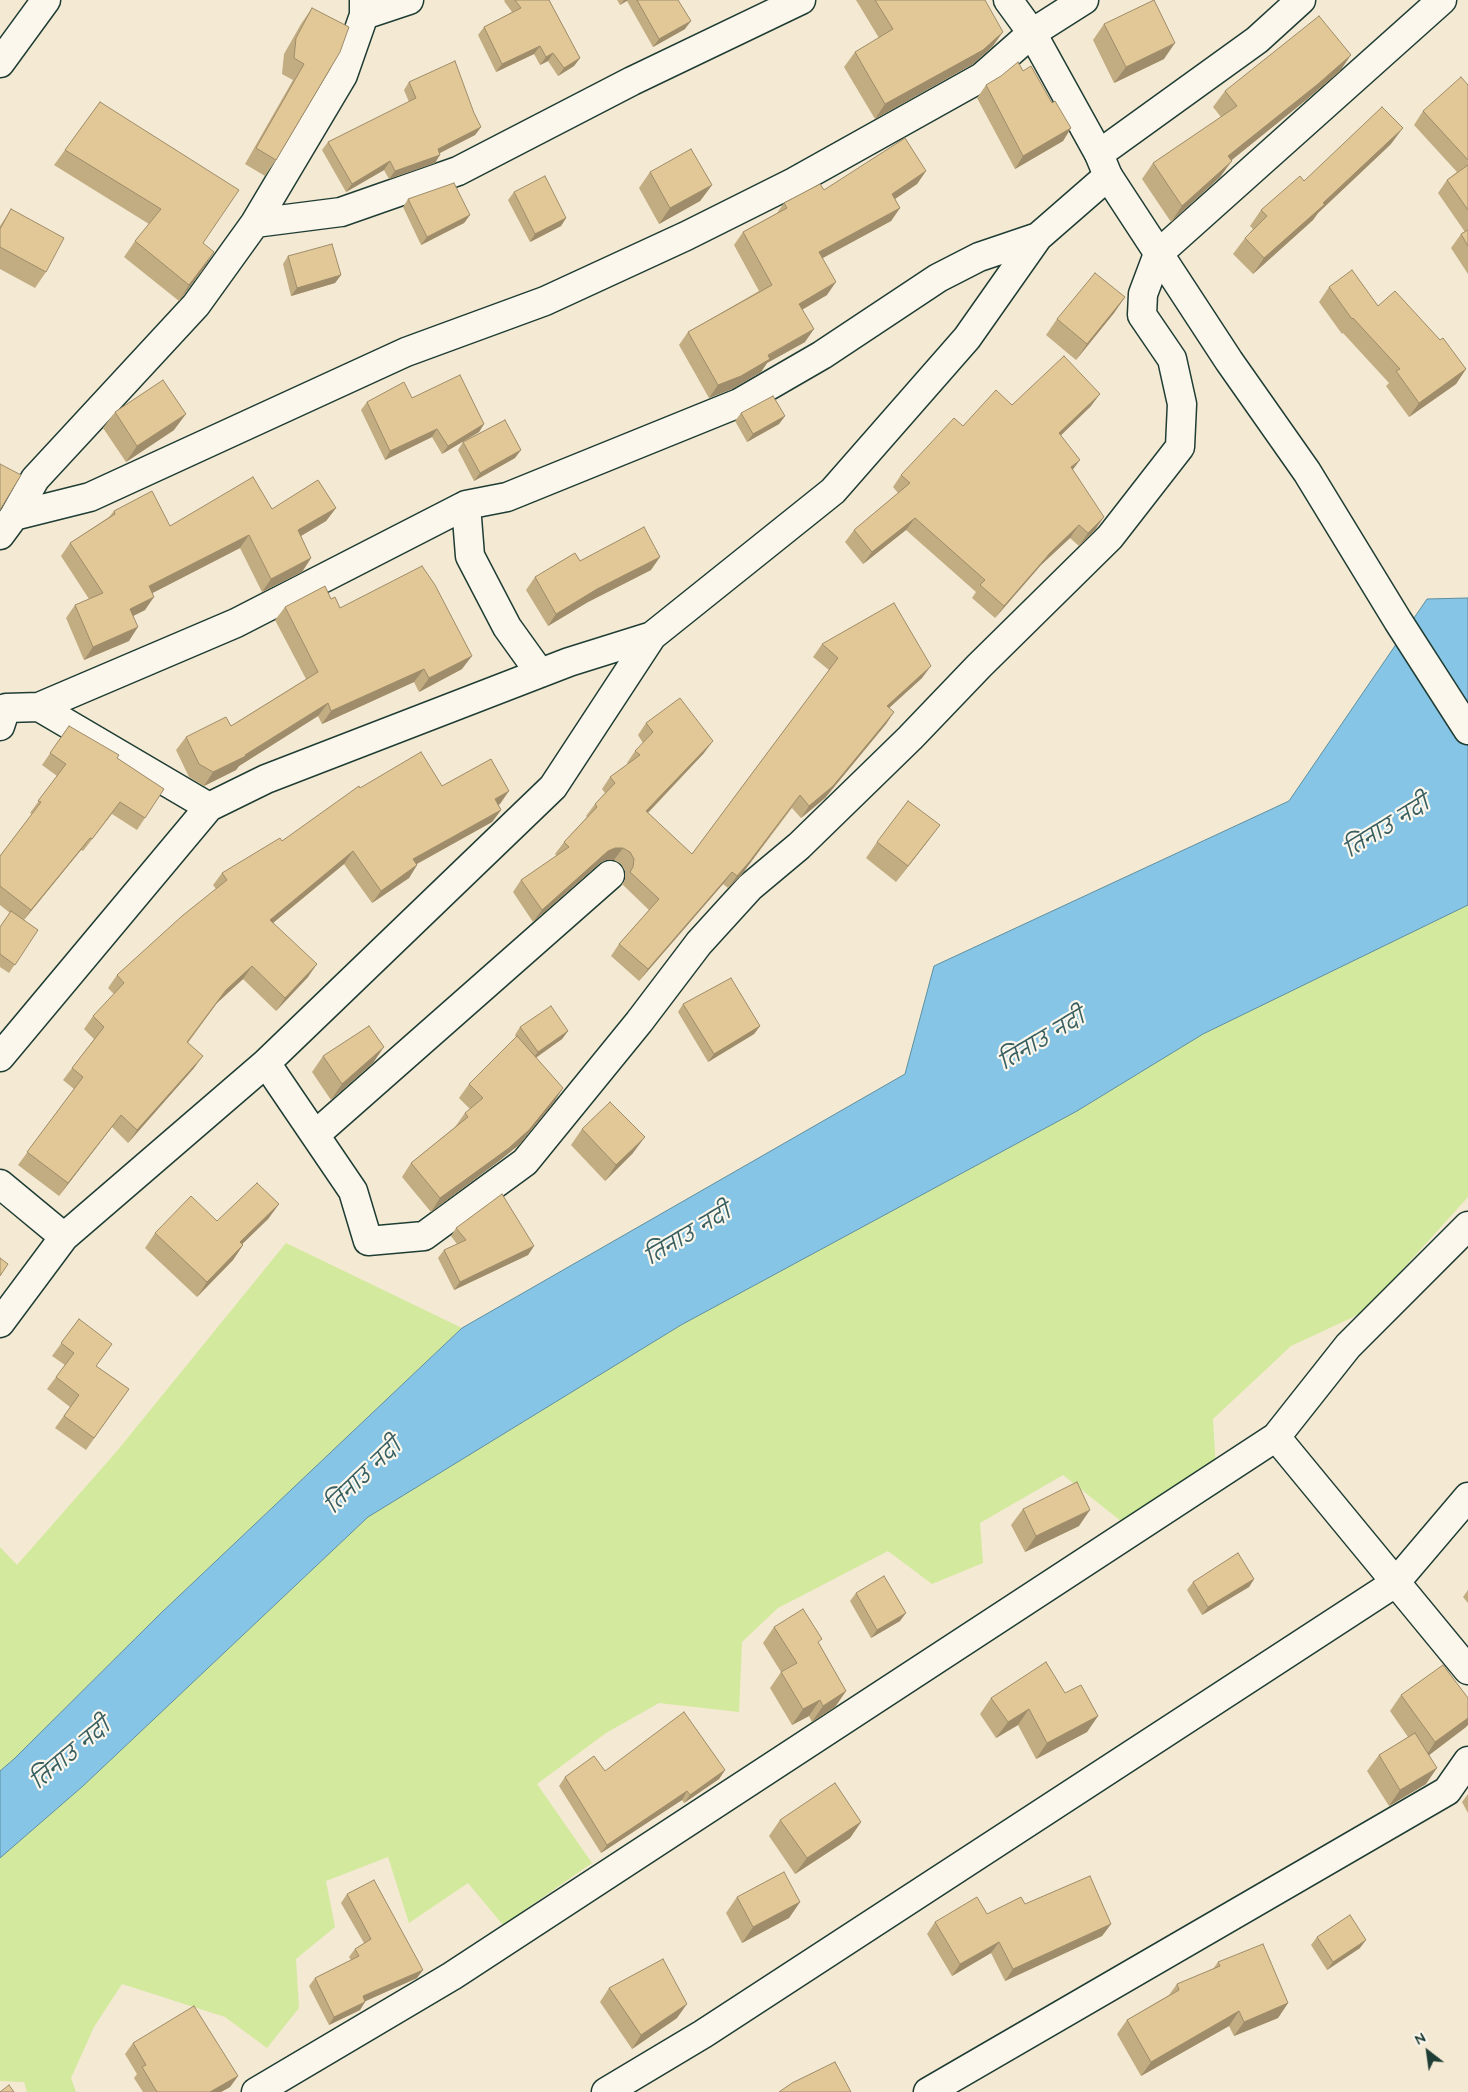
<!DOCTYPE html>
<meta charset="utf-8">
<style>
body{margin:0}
#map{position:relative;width:1468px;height:2092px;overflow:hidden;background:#f4e9d2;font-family:"Architects Daughter",sans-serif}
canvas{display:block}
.north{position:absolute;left:1403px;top:2027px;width:50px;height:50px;-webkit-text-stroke:4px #fbf7ec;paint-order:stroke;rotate:330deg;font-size:14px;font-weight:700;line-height:20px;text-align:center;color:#1f3d34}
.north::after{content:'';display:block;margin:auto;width:18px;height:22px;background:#1f3d34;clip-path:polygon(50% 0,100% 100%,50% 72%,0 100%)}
</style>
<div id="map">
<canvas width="1468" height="2092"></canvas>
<div class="north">N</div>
</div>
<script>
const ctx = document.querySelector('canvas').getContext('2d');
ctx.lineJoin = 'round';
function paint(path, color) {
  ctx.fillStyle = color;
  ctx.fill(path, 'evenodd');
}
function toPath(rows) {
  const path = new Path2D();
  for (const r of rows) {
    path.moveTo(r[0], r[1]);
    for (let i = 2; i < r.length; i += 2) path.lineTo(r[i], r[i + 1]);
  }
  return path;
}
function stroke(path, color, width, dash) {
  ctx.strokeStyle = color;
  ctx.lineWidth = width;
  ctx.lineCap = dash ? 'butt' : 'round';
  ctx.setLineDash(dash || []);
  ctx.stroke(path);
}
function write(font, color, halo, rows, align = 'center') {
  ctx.font = font + ' "Architects Daughter","Playpen Sans Deva",sans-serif';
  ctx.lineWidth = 4.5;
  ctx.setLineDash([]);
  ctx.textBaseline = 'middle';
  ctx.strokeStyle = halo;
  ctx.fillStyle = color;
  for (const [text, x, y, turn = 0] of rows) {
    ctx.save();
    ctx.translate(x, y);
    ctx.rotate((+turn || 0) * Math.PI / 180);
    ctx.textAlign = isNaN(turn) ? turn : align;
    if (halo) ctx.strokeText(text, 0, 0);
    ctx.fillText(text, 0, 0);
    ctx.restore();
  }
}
paint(toPath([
 [1468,905,1468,1197,1364,1312,1291,1346,1213,1419,1217,1487,1141,1537,1063,1475,980,1523,983,1563,932,1584,888,1551,778,1608,742,1642,739,1712,659,1703,606,1733,537,1784,592,1863,503,1925,468,1883,409,1923,388,1857,326,1881,335,1927,296,1959,299,2008,267,2048,225,2017,122,1984,94,2027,71,2078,76,2092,27,2092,24,2082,0,2081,0,1858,83,1786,368,1517,681,1325,1077,1111,1203,1034],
 [286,1243,462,1328,160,1614,14,1759,0,1771,0,1547,17,1565,117,1451]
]), '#d3e99e');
const water = toPath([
 [1468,598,1468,905,1203,1034,1077,1111,681,1325,368,1517,83,1786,0,1858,0,1771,14,1759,160,1614,462,1328,905,1074,934,966,1289,801,1427,599,1468,598]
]);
paint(water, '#87c5e7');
stroke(water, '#5d8f9f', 1);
const minor = toPath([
 [364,15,409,0],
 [0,63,46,0],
 [1099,154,1257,40,1301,0],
 [255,223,341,212,458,171,632,81,801,0],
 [14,516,35,479,196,305,255,223,343,75,364,15,364,0],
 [0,535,14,516,90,497,406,352,545,301,686,236,794,182,982,77,1032,33,1084,0],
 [540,673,507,627,470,556,466,505,507,497,739,403,822,355,938,278,979,257,1038,237],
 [39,707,209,807,266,779,569,662,652,636],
 [0,726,6,708,39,707,236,623,466,505],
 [0,1057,209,807],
 [266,1063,353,1191,368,1241,424,1236,525,1162,639,1022,699,943,750,887,799,846,910,738,979,666,1110,537,1180,447,1182,404,1172,359,1142,315,1143,294,1158,254,1442,0],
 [315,1135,610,875],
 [0,1184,64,1237],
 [0,1323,64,1237,266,1063,553,787,652,636,833,491,967,338,1038,237,1108,176],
 [1276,1437,1468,1670],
 [256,2092,452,1976,1276,1437,1348,1346,1468,1226],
 [606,2092,703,2034,1395,1583,1468,1497],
 [928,2092,1447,1791,1468,1761]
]);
const tertiary = toPath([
 [1008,0,1032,33,1099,154,1108,176,1229,361,1307,472,1398,621,1468,730]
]);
stroke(minor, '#1f3d34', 31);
stroke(tertiary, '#1f3d34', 31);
stroke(minor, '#fbf7ec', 28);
stroke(tertiary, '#fbf7ec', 28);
paint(toPath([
 [505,0,549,0,580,58,574,66,558,76,548,61,540,65,534,54,496,72,478,35,484,27,512,12,504,1],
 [617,0,678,0,685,29,653,47,627,1,620,5],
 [856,0,985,0,993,46,973,64,875,119,844,67,855,52,879,38],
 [312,8,340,52,276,160,265,176,245,164,293,80,282,74,284,54,301,24],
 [1104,24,1164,59,1114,83,1093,40],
 [1023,71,1052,103,1071,128,1063,141,1015,169,977,98,986,85],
 [1340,71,1306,100,1231,160,1220,177,1171,222,1142,179,1153,163,1221,117,1213,107,1225,91],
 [409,82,474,113,481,127,475,135,440,153,435,163,389,179,384,170,346,192,322,150,328,142,409,102,404,90],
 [1468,85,1468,274,1451,248,1461,234,1465,232,1438,193,1447,180,1457,172,1414,125,1423,111],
 [100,102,203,243,204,268,179,301,124,257,135,241,149,224,54,165],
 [1391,144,1318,213,1313,220,1253,274,1233,254,1245,238,1253,229,1250,226,1261,210,1304,181],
 [926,171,917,184,895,199,900,208,891,221,822,258,827,295,802,309,805,342,767,363,761,372,732,389,709,398,679,345,688,332,759,291,734,245,743,232,777,213,784,203,824,190],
 [650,172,712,185,700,201,659,224,639,188],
 [514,192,566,218,561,226,530,242,508,200],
 [408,199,470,215,464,223,421,245,403,207],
 [11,209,46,272,35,288,0,269,0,226],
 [288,256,341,275,335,283,291,296,283,264],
 [1329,287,1378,306,1466,369,1456,384,1409,417,1386,386,1389,383,1343,333,1342,334,1319,302],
 [1125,297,1114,313,1076,360,1046,335,1057,319],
 [412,398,484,424,479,432,442,454,432,437,385,460,361,410,367,402],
 [1091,406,1061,435,1073,470,1095,530,1079,546,1070,538,1041,565,995,618,972,598,976,592,906,530,863,564,845,542,854,530,898,493,893,487,901,475,963,426],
 [115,412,174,430,126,462,103,428],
 [741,413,785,416,779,424,747,442,735,421],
 [463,442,515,458,474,481,458,450],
 [336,508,326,521,301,536,311,558,302,572,262,592,240,548,152,593,145,610,133,616,129,641,84,660,66,618,75,605,89,599,61,556,70,543,109,517,114,511,170,526,272,509],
 [580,561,651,570,588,602,548,626,526,590,535,577],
 [331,599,340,608,462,669,419,692,414,682,322,724,318,716,239,766,236,770,204,786,189,777,176,750,186,737,231,726,306,679,275,620,285,607],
 [822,644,922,678,889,708,894,712,886,724,825,798,801,818,792,808,742,874,728,888,723,884,639,981,611,956,619,944,649,910,622,884,625,880,625,871,621,864,614,860,606,860,600,863,533,922,513,892,521,880,557,856,555,854,564,842,587,817,586,816,595,804,605,793,602,789,610,777,628,764,627,763,635,751,643,743,638,735,646,723,704,753,648,813,692,854,829,670,813,657],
 [69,726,164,789,137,830,112,814,83,851,81,850,24,920,38,930,9,973,0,967,0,927,10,913,0,905,0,856,32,814,30,813,57,776,42,765],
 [442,786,500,804,498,805,501,810,492,822,417,864,417,865,409,878,372,903,344,864,273,923,308,977,276,1011,243,979,217,1003,188,1043,194,1068,128,1143,112,1127,59,1196,18,1165,74,1089,63,1080,72,1068,94,1039,84,1029,93,1016,114,994,108,988,117,975,216,889,213,885,222,873,282,841,360,788],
 [928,841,896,882,866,858,877,842],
 [683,1004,760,1026,754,1034,708,1062,678,1012],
 [520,1027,568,1031,562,1039,536,1058,554,1102,520,1144,499,1161,431,1212,402,1177,411,1163,455,1127,465,1113,470,1109,459,1098,469,1084,516,1037,515,1035],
 [323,1056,373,1063,331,1100,312,1072],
 [582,1129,633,1153,605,1181,571,1145],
 [279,1204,268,1219,242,1244,243,1245,233,1260,197,1297,145,1248,155,1233,217,1221],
 [456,1228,534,1246,528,1255,454,1290,438,1258,444,1250,457,1244,451,1236],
 [79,1319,96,1366,129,1389,86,1450,55,1428,70,1407,47,1389,65,1365,52,1356],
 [1023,1509,1079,1526,1025,1552,1011,1525],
 [1254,1579,1249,1587,1202,1615,1187,1590,1193,1582],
 [1468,1590,1468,1603,1463,1597],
 [856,1593,900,1621,871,1638,850,1601],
 [774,1627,819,1644,846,1691,835,1707,812,1722,809,1716,792,1725,770,1688,781,1672,763,1643],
 [1065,1693,1098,1716,1087,1732,1036,1759,1018,1725,996,1738,980,1714,991,1698],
 [1401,1695,1466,1727,1429,1755,1426,1784,1389,1806,1367,1771,1379,1755,1408,1737,1390,1711],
 [725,1770,719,1779,684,1803,682,1800,601,1853,559,1786,565,1777,605,1771],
 [1468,1794,1468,1813,1462,1802],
 [780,1820,861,1822,850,1838,795,1874,769,1836],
 [347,1894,417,1978,365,2001,360,2010,329,2025,309,1986,315,1978,351,1960,349,1957,355,1949,364,1943,341,1903],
 [737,1897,800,1902,789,1918,742,1943,726,1913],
 [1025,1904,1111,1924,1102,1936,1005,1981,991,1953,952,1976,927,1934,935,1922,987,1914],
 [1317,1937,1360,1948,1327,1970,1311,1945],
 [1218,1962,1288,2003,1278,2018,1234,2036,1229,2026,1141,2076,1117,2034,1127,2020,1169,1995,1177,1984,1213,1969],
 [609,1988,677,2018,632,2049,600,2002],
 [133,2043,238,2076,230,2087,221,2092,143,2092,134,2078,137,2074,125,2054]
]), '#c2ac82');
paint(toPath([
 [624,0,628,0,620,5],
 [691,21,685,29,653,47,659,39],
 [1003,32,993,46,973,64,875,119,885,104],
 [1175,43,1164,59,1114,83,1126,67],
 [540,46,534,54,496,72,502,64],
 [553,53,548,61,540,65,546,57],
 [1351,55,1340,71,1306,100,1217,172,1228,156],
 [580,58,574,66,558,76,564,68],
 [481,127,475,135,432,157,438,149],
 [1071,128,1063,141,1015,169,1023,156],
 [1403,128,1391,144,1318,213,1313,220,1253,274,1264,258],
 [440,155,435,163,389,179,395,171],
 [390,161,384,170,346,192,352,184],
 [1232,161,1220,177,1171,222,1182,206],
 [926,171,917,184,883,207,892,194],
 [712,185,700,201,659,224,670,208],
 [900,208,891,221,810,265,819,252],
 [470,215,464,223,421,245,427,237],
 [566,218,561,226,530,242,535,234],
 [214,252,204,268,179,301,189,285],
 [341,275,335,283,291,296,297,288],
 [836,282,827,295,790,317,799,304],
 [1125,297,1114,313,1076,360,1087,344],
 [814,329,805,342,767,363,761,372,732,389,709,398,718,385],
 [1466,369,1456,384,1409,417,1419,403],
 [1100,394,1091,406,1051,445,1059,433],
 [186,414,174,430,126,462,137,446],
 [785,416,779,424,747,442,753,434],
 [484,424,479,432,442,454,448,446],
 [437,429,432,437,385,460,390,451],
 [521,450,515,458,474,481,480,473],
 [1080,460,1071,472,1071,467],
 [336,508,326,521,289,543,298,530],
 [1104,517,1095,530,1079,546,1088,533],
 [915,518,906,530,863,564,872,552],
 [1079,525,1070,538,1041,565,995,618,1004,606,1050,553],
 [249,535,240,548,139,600,149,586],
 [660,557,651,570,588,602,548,626,556,614,597,589],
 [311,558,302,572,262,592,271,579],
 [154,597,145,610,121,622,130,609],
 [138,627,129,641,84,660,93,647],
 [472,656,462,669,419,692,429,678],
 [931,666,922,678,878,718,887,706],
 [424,669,414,682,322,724,331,711],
 [328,703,318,716,239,766,236,770,204,786,213,772,245,755],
 [894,712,886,724,825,798,801,818,809,806],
 [713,741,704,753,638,823,646,811],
 [509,791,500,804,486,811,495,799],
 [800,795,742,874,728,888,737,876],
 [501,810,492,822,404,871,413,859],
 [940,825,928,841,896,882,908,866],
 [90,838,81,850,22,922,31,910],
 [615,848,623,848,614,860,606,860,600,863,533,922,542,910,608,851],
 [353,851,344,864,262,932,270,920],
 [417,865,409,878,372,903,381,891],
 [732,872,723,884,639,981,648,969],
 [317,964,308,977,276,1011,285,998],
 [252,966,243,979,217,1003,178,1055,226,990],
 [760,1026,754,1034,708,1062,714,1054],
 [568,1031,562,1039,532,1060,538,1052],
 [384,1047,373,1063,331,1100,342,1084],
 [203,1056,194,1068,128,1143,137,1130],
 [563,1088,554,1102,520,1144,499,1161,431,1212,440,1198],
 [121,1115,112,1127,59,1196,68,1183],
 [645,1137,633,1153,605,1181,616,1165],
 [279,1204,268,1219,229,1257,240,1242],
 [243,1245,233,1260,197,1297,207,1282],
 [534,1246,528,1255,454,1290,460,1282],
 [1090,1510,1079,1526,1025,1552,1036,1536],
 [1254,1579,1249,1587,1202,1615,1208,1607],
 [906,1613,900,1621,871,1638,877,1630],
 [846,1691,835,1707,812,1722,823,1706],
 [820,1700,809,1716,792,1725,803,1709],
 [1029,1709,1018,1725,996,1738,1008,1722],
 [1098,1716,1087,1732,1036,1759,1047,1743],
 [1468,1718,1468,1725,1466,1727,1424,1759,1435,1742],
 [1437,1768,1426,1784,1389,1806,1400,1790],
 [725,1770,719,1779,684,1803,690,1795],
 [687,1791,682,1800,601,1853,607,1845],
 [861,1822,850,1838,795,1874,807,1858],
 [800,1902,789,1918,742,1943,753,1927],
 [1111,1924,1102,1936,1005,1981,1013,1969],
 [1366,1940,1360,1948,1327,1970,1333,1962],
 [999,1942,991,1953,952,1976,960,1964],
 [423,1970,417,1978,357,2005,363,1996],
 [365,2002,360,2010,329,2025,334,2017],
 [1288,2003,1278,2018,1234,2036,1244,2022],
 [687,2004,677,2018,632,2049,641,2035],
 [1239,2011,1229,2026,1141,2076,1151,2062],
 [238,2076,230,2087,221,2092,210,2092]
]), '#9e8c6a');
const building = toPath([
 [515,0,549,0,580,58,564,68,553,53,546,57,540,46,502,64,484,27,521,8,515,0],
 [637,0,678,0,691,21,659,39,637,0],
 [875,0,985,0,1003,32,983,50,885,104,855,52,893,29,875,0],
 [1154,0,1175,43,1126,67,1104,24,1154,0],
 [312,8,349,27,340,52,276,160,256,148,304,64,294,58,296,38,312,8],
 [1319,16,1351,55,1318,84,1228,156,1232,161,1182,206,1153,163,1237,106,1225,91,1319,16],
 [455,61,474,113,481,127,438,149,440,155,395,171,390,161,352,184,328,142,416,98,409,82,455,61],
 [1018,62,1023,71,1031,66,1052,103,1055,101,1071,128,1023,156,986,85,1001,76,1018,62],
 [1461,77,1468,85,1468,160,1423,111,1461,77],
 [100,102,239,190,203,243,214,252,189,285,135,241,161,209,65,150,100,102],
 [1382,107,1403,128,1323,203,1325,204,1264,258,1245,238,1267,216,1261,210,1300,176,1304,181,1382,107],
 [905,138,926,171,892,194,900,208,819,252,836,282,799,304,814,329,768,355,770,359,741,376,718,385,688,332,772,285,743,232,787,208,784,203,820,184,824,190,905,138],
 [691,149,712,185,670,208,650,172,691,149],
 [1468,165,1468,210,1447,180,1468,165],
 [545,176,566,218,535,234,514,192,545,176],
 [454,183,470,215,427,237,408,199,454,183],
 [11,209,64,238,46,272,0,247,0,229,11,209],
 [1468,230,1468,246,1461,234,1468,230],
 [332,244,341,275,297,288,288,256,332,244],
 [1352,270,1378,306,1395,291,1440,340,1443,338,1466,369,1419,403,1396,371,1400,369,1353,318,1352,319,1329,287,1352,270],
 [1095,273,1125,297,1087,344,1057,319,1095,273],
 [1064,356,1100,394,1059,433,1080,460,1071,467,1104,517,1088,533,1079,525,1050,553,1004,606,980,585,985,580,915,518,872,552,854,530,910,483,901,475,954,418,963,426,996,390,1012,405,1064,356],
 [460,375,484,424,448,446,437,429,390,451,367,402,404,382,412,398,460,375],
 [163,380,186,414,137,446,115,412,163,380],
 [773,396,785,416,753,434,741,413,773,396],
 [505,420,521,450,480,473,463,442,505,420],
 [0,464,21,475,0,510,0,464],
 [253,477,272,509,318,480,336,508,298,530,311,558,271,579,249,535,149,586,154,597,130,609,138,627,93,647,75,605,103,593,70,543,115,514,114,511,152,491,170,526,253,477],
 [644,527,660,557,597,589,556,614,535,577,575,553,580,561,644,527],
 [422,566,435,585,472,656,429,678,424,669,331,711,328,703,245,755,246,756,213,772,199,764,186,737,226,717,231,726,318,672,285,607,325,586,331,599,335,597,340,608,422,566],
 [894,603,931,666,887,706,894,712,833,786,809,806,800,795,750,861,737,876,732,872,648,969,619,944,659,899,630,872,633,867,634,859,630,852,623,848,615,848,608,851,542,910,521,880,569,847,564,842,597,807,595,804,615,783,610,777,640,755,635,751,653,732,646,723,680,698,713,741,646,811,692,854,838,658,822,644,894,603],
 [69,726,119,755,117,758,164,789,145,818,120,802,92,839,90,838,31,910,0,886,0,856,41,802,38,801,66,764,50,753,69,726],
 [421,752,442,786,491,759,509,791,495,799,501,810,413,859,417,865,381,891,353,851,270,920,317,964,285,998,252,966,226,990,187,1042,203,1056,137,1130,121,1115,68,1183,27,1152,83,1077,72,1068,104,1027,93,1016,124,983,117,975,182,916,227,880,222,873,280,838,282,841,359,786,360,788,421,752],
 [908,801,940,825,908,866,877,842,908,801],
 [11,911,38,930,15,965,0,954,0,927,11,911],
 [731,978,760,1026,714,1054,683,1004,731,978],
 [551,1006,568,1031,538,1052,520,1027,551,1006],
 [369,1026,384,1047,342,1084,323,1056,369,1026],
 [517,1036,563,1088,529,1130,509,1148,440,1198,411,1163,468,1117,465,1113,483,1098,469,1084,517,1036],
 [610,1102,645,1137,616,1165,582,1129,610,1102],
 [257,1183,279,1204,240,1242,243,1245,207,1282,155,1233,191,1196,217,1221,257,1183],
 [502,1194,534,1246,460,1282,444,1250,466,1240,456,1228,502,1194],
 [0,1258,8,1264,0,1276,0,1258],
 [79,1319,112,1344,96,1366,129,1389,94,1438,64,1416,79,1395,56,1377,74,1353,61,1343,79,1319],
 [1077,1482,1090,1510,1036,1536,1023,1509,1077,1482],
 [1238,1553,1254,1579,1208,1607,1193,1582,1238,1553],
 [884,1576,906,1613,877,1630,856,1593,884,1576],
 [803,1609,822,1639,818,1642,846,1691,823,1706,820,1700,803,1709,781,1672,797,1663,774,1627,803,1609],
 [1046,1662,1065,1693,1081,1685,1098,1716,1047,1743,1029,1709,1008,1722,991,1698,1046,1662],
 [1443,1665,1468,1698,1468,1718,1435,1742,1401,1695,1443,1665],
 [684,1712,725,1770,690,1795,687,1791,607,1845,565,1777,594,1756,605,1771,684,1712],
 [1415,1733,1437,1768,1400,1790,1379,1755,1415,1733],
 [835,1783,861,1822,807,1858,780,1820,835,1783],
 [784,1872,800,1902,753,1927,737,1897,784,1872],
 [1090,1876,1111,1924,1013,1969,999,1942,960,1964,935,1922,977,1897,987,1914,1021,1897,1025,1904,1090,1876],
 [374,1880,423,1970,363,1996,365,2002,334,2017,315,1978,359,1956,355,1949,371,1939,347,1894,374,1880],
 [1350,1915,1366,1940,1333,1962,1317,1937,1350,1915],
 [1263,1944,1288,2003,1244,2022,1239,2011,1151,2062,1127,2020,1179,1990,1177,1984,1220,1966,1218,1962,1263,1944],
 [663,1959,687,2004,641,2035,609,1988,663,1959],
 [194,2006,238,2076,210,2092,157,2092,142,2067,146,2065,133,2043,194,2006],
 [835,2062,851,2092,779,2092,792,2083,835,2062],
 [9,2085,14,2092,0,2092,9,2085]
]);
paint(building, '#e2c897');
stroke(building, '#9e8c6a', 1);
write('italic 20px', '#395f61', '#fbf7ec', [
 ["तिनाउ नदी",1388,829,-32],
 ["तिनाउ नदी",1043,1042,-31],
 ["तिनाउ नदी",689,1237,-31],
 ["तिनाउ नदी",365,1478,-44],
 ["तिनाउ नदी",72,1756,-40]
]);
</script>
